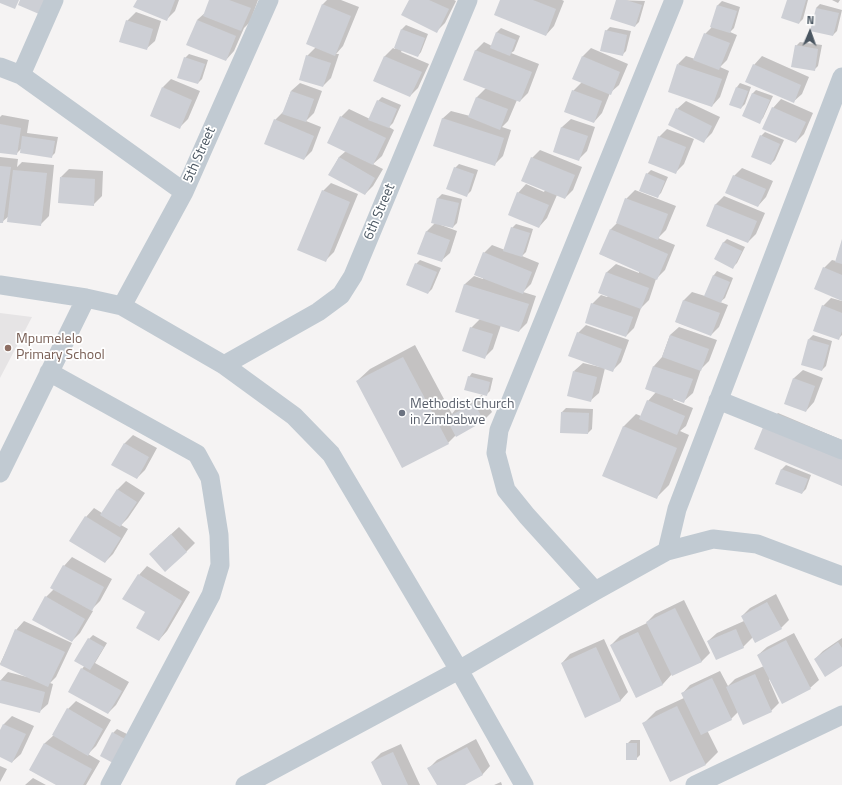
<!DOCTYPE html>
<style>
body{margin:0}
#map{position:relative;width:842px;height:785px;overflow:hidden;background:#f5f3f3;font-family:"Titillium Web",sans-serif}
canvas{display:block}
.north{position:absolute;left:790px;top:12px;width:40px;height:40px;-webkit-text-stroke:3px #fff;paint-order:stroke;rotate:2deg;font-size:11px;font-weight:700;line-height:16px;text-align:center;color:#4a5661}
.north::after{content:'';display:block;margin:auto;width:14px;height:18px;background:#4a5661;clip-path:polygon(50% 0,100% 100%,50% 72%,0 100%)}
</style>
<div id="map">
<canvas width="842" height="785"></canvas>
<div class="north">N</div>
</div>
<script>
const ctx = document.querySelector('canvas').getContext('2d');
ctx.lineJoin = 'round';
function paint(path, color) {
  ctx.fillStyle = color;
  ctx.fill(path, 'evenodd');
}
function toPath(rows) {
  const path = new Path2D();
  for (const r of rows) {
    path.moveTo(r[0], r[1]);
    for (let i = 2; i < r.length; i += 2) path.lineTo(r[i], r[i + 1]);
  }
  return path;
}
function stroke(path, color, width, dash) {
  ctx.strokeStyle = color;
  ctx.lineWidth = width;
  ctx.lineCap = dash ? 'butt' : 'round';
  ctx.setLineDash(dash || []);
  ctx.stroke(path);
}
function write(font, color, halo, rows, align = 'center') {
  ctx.font = font + ' "Titillium Web",sans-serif';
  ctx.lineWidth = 3.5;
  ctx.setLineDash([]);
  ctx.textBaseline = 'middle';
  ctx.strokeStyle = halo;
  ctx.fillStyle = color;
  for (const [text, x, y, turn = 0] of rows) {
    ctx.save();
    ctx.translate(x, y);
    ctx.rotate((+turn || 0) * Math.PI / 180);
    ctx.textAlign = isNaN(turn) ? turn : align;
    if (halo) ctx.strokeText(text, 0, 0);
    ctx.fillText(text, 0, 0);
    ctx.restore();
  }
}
paint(toPath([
 [0,313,32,317,0,378]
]), '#e6e4e5');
paint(toPath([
 [138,0,179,0,175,11,166,20],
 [210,0,258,0,250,22,244,28,234,51,226,60,197,20,206,12],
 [327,0,341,0,359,7,343,46,336,54,339,54,331,78,323,86,307,56,316,47,323,4],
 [410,0,454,0,456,1,445,23,437,31],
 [501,0,562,0,564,1,554,26,546,35],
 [617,0,645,1,639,22,635,26],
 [788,0,808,0,803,19,799,23],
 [832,0,840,0,838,3],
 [722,1,740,7,734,28,730,32,737,35,727,60,720,67,729,71,720,97,712,106,678,64,686,56,695,59,705,34,711,28,718,5],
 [820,4,842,10,837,31,833,35,816,8],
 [136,12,161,21,155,41,146,49,127,21],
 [406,25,428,34,421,52,418,56,402,50,401,52,429,64,418,88,410,96,374,80,385,56,393,48,395,49,402,29],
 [610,27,631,31,626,51,622,55,606,31],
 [501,28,520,36,514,51,511,53,539,64,528,93,520,101,517,100,508,121,502,127,511,130,503,156,494,165,442,119,451,111,470,116,477,97,486,88,475,51,484,42,492,46,497,32],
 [800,42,822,45,818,66,814,70,796,46],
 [591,48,628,64,619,85,610,93,602,113,594,122,573,91,582,82,583,56],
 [189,54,208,60,202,79,198,83,185,58],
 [762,56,809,77,802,94,793,102,754,65],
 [171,79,200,91,188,119,179,128,163,87],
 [300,83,322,91,314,113,306,121,321,127,312,151,304,159,275,120,284,111,291,91],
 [740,83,751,87,745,104,741,108,737,87],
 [756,90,773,96,763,118,759,122,752,94],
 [382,97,401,105,393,123,389,127,394,130,382,156,373,164,383,169,373,186,365,194,330,174,339,157,346,151,341,117,349,109,370,119,378,101],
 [781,99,813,113,804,134,796,142,773,108],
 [686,101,720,117,712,133,704,141,677,109],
 [2,115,29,120,27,133,58,137,55,153,51,157,21,149,16,154,0,151,0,117],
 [571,119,595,127,587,151,579,159,554,151,562,127],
 [667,129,694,139,684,164,675,173,659,137],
 [765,132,784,140,775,160,771,164,761,136],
 [540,150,582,167,573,190,565,198,557,195,547,218,539,227,518,193,526,184,544,192,545,190,532,158],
 [0,157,18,159,17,167,22,162,54,165,49,216,40,225,9,216,2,222,0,222],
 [459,164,478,170,471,191,467,195,455,168],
 [742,168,773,181,766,197,758,206,734,176],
 [69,169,103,171,102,196,93,205,61,177],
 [651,170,668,177,661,193,657,197,647,174],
 [331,183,358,194,334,252,326,260,323,191],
 [635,190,676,206,666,230,658,238,675,245,665,270,656,279,649,300,641,308,634,328,626,336,592,304,601,295,607,297,608,296,600,293,607,272,616,264,639,273,639,271,600,254,611,229,617,223,626,199],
 [442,194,462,199,457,223,453,227,441,224,441,225,457,231,450,253,441,261,426,232,435,223,438,198],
 [724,196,765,213,756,234,748,242,707,226,716,204],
 [516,224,533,229,526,252,522,256,539,263,531,284,523,292,536,296,527,323,519,331,501,325,493,349,485,357,471,328,480,319,457,311,465,284,474,276,483,279,484,253,492,245,505,250,512,228],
 [727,239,745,247,737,263,733,267,723,243],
 [842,241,842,300,824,268,832,260,836,261],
 [420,260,441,268,432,289,428,293,416,264],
 [717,271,733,278,725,298,720,302,728,305,719,327,711,335,676,322,684,300,692,292,705,296,714,275],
 [831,298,842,301,842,335,838,339,823,306],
 [586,325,629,340,621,362,613,370,605,368,599,393,590,401,574,371,583,363,600,367,600,366,578,333],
 [679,327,717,340,709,361,701,369,693,393,684,401,674,398,673,400,693,408,686,426,680,431,689,435,669,485,656,498,604,476,624,426,636,414,641,416,648,401,656,392,646,389,654,366,662,357,670,335],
 [813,335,832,341,826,366,822,370,809,339],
 [415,345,452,414,455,410,482,395,492,412,484,420,456,435,448,443,357,381,370,369],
 [803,370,823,378,814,402,806,411,785,403,794,378],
 [472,373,493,378,490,391,486,395,469,377],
 [566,408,593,409,592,429,588,433,562,412],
 [778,413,842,440,842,485,765,425],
 [133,435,157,448,145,470,137,478,113,465,125,443],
 [786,465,811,475,806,489,802,493,776,483,782,469],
 [126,481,145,493,128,518,121,525,128,529,113,554,105,562,71,541,86,517,94,508,102,513,118,489],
 [179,527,195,543,186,552,158,546],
 [72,557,112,579,100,601,91,610,93,611,80,633,72,641,46,597,54,589,64,566],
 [147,566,190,592,167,631,159,640,147,612,139,575],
 [776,594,789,620,781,628,753,637,743,647,708,641,717,633,744,621,742,616,750,608],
 [684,600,710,653,701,662,672,674,663,684,636,697,611,645,620,636,647,623,647,622,655,614],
 [24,621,72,643,56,677,50,683,53,684,48,704,39,712,0,702,0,681,8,672,27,677,27,676,0,664,16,630],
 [794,633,819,680,810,688,783,702,770,679,769,680,779,703,771,711,738,712,731,719,707,730,718,752,706,764,671,780,643,724,656,711,684,698,682,694,690,685,720,671,728,686,735,679,764,666,758,655,767,647],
 [93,635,107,643,95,663,129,682,116,705,108,713,82,669,85,665,89,639],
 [842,638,842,664,815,659,823,651],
 [604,639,628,692,620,701,562,663,570,654],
 [76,701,111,720,96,746,88,754,100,761,86,785,58,785,30,770,45,743,54,735,68,709],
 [12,716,34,726,21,754,12,762,0,756,0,733,4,724],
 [117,729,129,735,117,757,113,733],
 [476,739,490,766,482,775,462,785,438,785,429,768,437,760],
 [631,740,640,740,640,755,636,759,627,744],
 [401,744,420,785,383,785,372,762,381,753],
 [0,766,7,769,0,782],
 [33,778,46,785,25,785],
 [501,782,502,785,494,785]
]), '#0003');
paint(toPath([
 [0,0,19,0,15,9,0,3],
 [20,0,45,0,39,14,18,5],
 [137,0,175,0,167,21,133,7],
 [209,0,229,0,251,8,241,31,203,16],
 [409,0,429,0,449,9,437,33,401,15],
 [500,0,533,0,556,9,546,36,494,15],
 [616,0,626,0,642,5,635,27,610,19],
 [787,0,806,0,799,24,781,18],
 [322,4,351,16,335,56,306,44],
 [717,5,737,11,730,33,710,27],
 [816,8,839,13,833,36,810,31],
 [126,20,153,29,147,50,119,42],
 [197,20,236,36,226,61,186,45],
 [401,29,425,38,418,57,394,48],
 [605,30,627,35,623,56,600,51],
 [496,32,516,40,510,56,490,48],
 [704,33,730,43,719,70,693,60],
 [795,45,818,49,815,71,791,67],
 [475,50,532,72,520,102,463,80],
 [306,55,331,63,323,87,299,80],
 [384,56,422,72,410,97,373,81],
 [582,56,620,72,611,95,572,79],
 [184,57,205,64,198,84,177,78],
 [677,64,722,79,712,107,668,92],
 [753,64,801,85,794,103,745,82],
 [162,87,192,100,180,129,150,116],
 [736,87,748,91,741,109,729,105],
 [572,90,602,101,594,123,564,112],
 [291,91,314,99,306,122,282,114],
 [752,93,770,100,760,124,742,116],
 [476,97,508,109,500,130,468,117],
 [377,100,397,109,389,128,368,120],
 [772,107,806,122,796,143,762,129],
 [676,108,712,126,704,143,668,125],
 [340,116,386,138,373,165,327,143],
 [442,118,504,138,495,166,433,146],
 [274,119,314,136,304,160,264,144],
 [0,124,21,128,17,155,0,153],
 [561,127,588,136,579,161,553,152],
 [760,135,780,144,771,165,751,157],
 [22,136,55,141,52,158,20,153],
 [658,136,686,147,676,174,648,163],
 [339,157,375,178,365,195,328,175],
 [531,157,575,175,565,199,521,181],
 [0,166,11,167,3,223,0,223],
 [454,167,474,174,467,197,446,189],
 [13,170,47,173,41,226,7,222],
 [646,173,665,181,658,198,639,191],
 [733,175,766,189,758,207,725,193],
 [60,177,95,179,94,206,58,203],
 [322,190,350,202,326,262,297,250],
 [517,192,549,205,539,228,508,215],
 [437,198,459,203,453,228,431,223],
 [625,198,668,214,658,240,616,223],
 [715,204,757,221,748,243,706,226],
 [511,227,530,233,522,257,503,251],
 [610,229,668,254,657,280,599,254],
 [426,231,450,240,442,262,417,254],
 [842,239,842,264,835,262],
 [723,242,742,251,733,269,714,259],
 [483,252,532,272,523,294,474,275],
 [415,263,437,272,428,294,406,285],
 [823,267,842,275,842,301,814,289],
 [606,272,649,288,641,309,598,293],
 [713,275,730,282,721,303,704,296],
 [464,284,529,304,519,332,455,312],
 [683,300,720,313,711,336,675,322],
 [591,303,633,317,626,337,585,323],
 [822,305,842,313,842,331,839,340,813,331],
 [470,327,493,334,485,359,462,351],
 [577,332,622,349,613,372,568,356],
 [670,335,709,349,701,371,662,357],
 [808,339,829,345,822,371,801,365],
 [403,357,449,444,402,468,356,381],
 [653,366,693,379,684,403,645,389],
 [573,371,597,377,591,402,567,396],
 [468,376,490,382,487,396,464,390],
 [793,378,815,386,806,412,784,404],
 [647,400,685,416,677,435,639,419],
 [474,403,484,421,456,437,446,418],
 [561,412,589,413,588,434,560,433],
 [764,425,842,457,842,486,754,449],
 [623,426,677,448,657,499,602,476],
 [124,443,149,457,137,479,111,465],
 [781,469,808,479,802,494,775,484],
 [117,489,137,502,120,527,100,515],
 [85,516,121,538,105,563,69,541],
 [171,534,187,552,165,572,149,554],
 [63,565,104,587,92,611,50,588],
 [138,574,182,601,159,641,136,628,145,612,122,599],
 [45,596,85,619,72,642,32,620],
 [767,602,782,629,755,643,741,616],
 [675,608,702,662,672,676,646,622],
 [15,629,65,652,48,687,0,665],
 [736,629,744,648,716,660,707,641],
 [638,632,663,685,636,698,610,645],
 [88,638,104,647,90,670,74,661],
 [786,640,811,689,782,704,757,655],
 [838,642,842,648,842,666,825,677,814,659],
 [596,647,621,701,585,718,561,663],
 [81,668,122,691,108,714,68,692],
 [755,674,772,712,743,725,726,687],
 [712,678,732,720,701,735,681,693],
 [0,680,45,692,40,713,0,703],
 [677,706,706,765,670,782,642,723],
 [67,708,103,729,88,756,52,735],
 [3,724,26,734,12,763,0,757,0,730],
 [112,732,125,739,113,763,100,756],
 [44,743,92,769,83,785,56,785,29,770],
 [626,743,637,743,637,760,626,760],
 [467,747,483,775,465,785,437,785,427,768],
 [393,752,408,785,382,785,371,762]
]), '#cdcfd5');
stroke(toPath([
 [0,67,21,75,184,192],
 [21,75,54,0],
 [0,285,86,298,122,306,224,365,294,416,331,454,459,670,524,785],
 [122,306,184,192,269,0],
 [224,365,318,312,341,295,353,276,468,0],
 [49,372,197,454,210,478,219,535,220,565,211,595,110,785],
 [718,400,842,450],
 [0,473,86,298],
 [667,551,677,509,842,77],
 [595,591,527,516,506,490,496,453,499,430,674,0],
 [245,785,459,670,595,591,667,551,713,539,757,544,842,576],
 [695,785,842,715]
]), '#c1cad2', 19);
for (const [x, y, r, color] of [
 [8,348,4,"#8d6e63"],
 [402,413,4,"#6b7280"]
]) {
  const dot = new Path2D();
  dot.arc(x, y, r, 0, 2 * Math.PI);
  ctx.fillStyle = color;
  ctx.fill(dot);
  stroke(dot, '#fff', 1.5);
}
write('14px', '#4a5661', '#fff', [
 ["5th Street",200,155,-66],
 ["6th Street",380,212,-67]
]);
write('14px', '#785e54', '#fff', [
 ["Mpumelelo",16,340],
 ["Primary School",16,356]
], 'left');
write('14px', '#5b616d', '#fff', [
 ["Methodist Church",410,405],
 ["in Zimbabwe",410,421]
], 'left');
</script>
